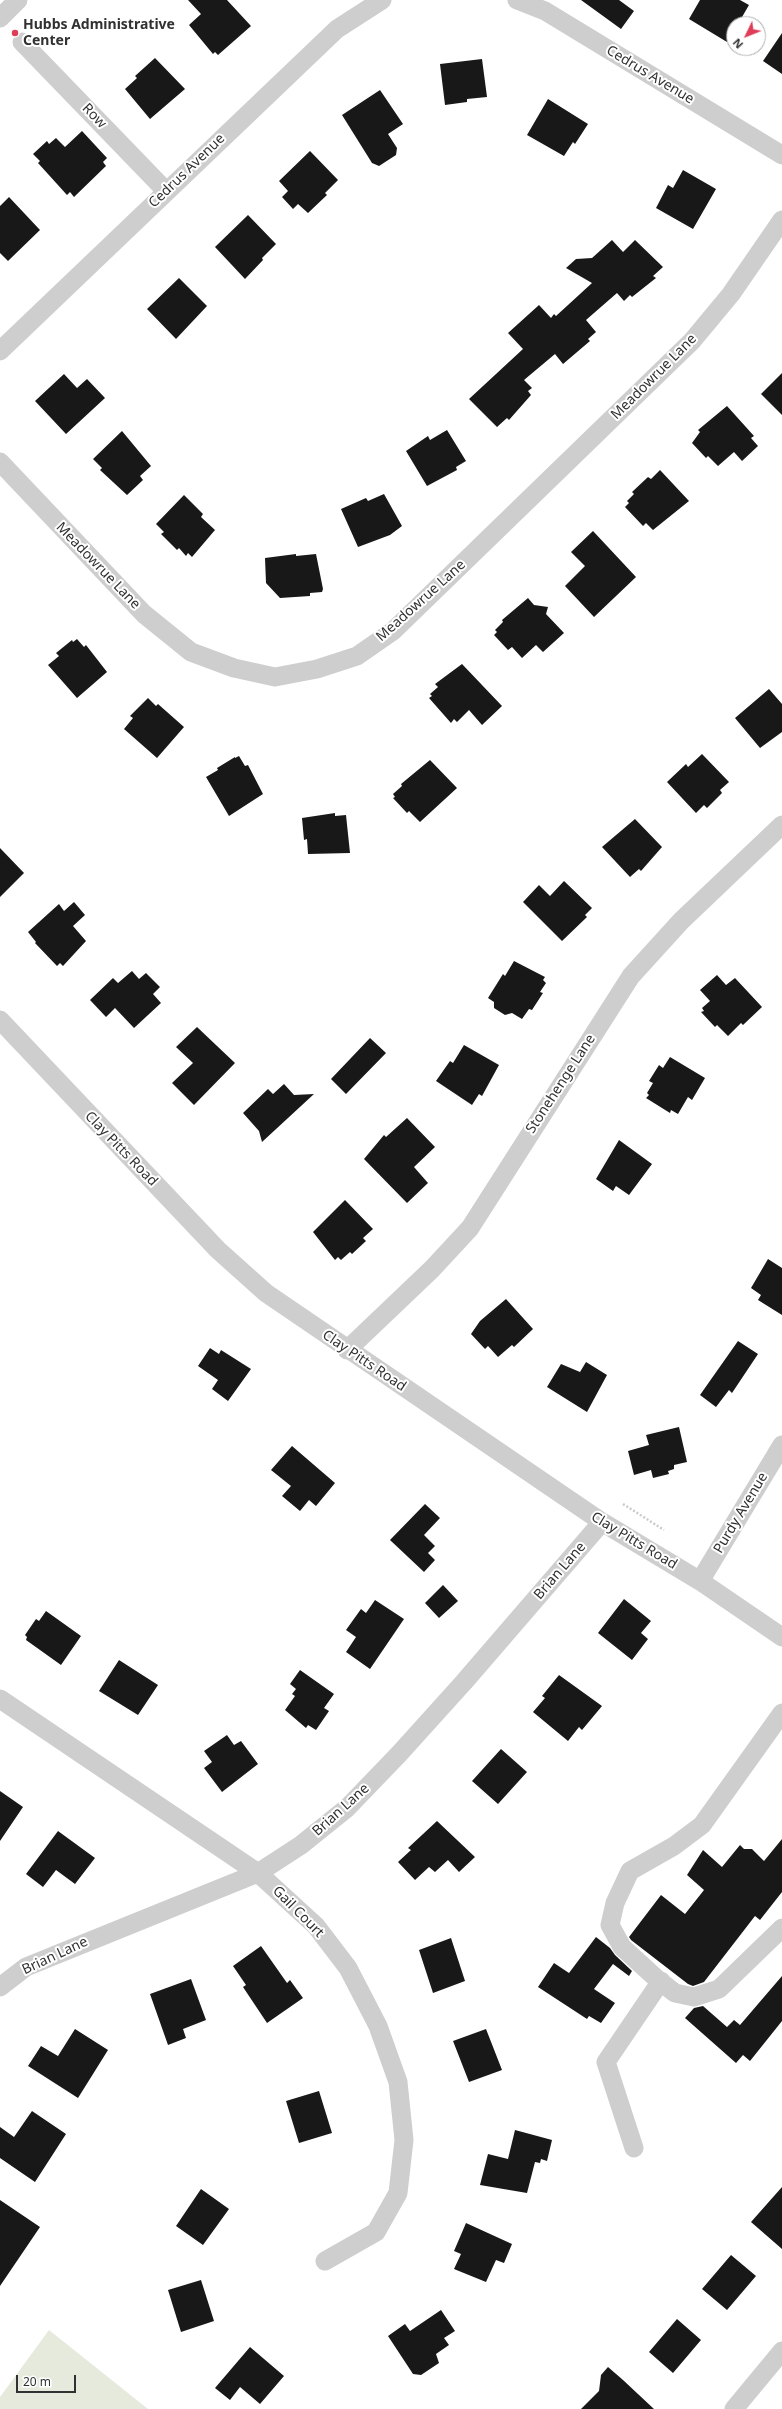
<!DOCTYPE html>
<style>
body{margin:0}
#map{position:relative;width:782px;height:2409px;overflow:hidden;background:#fff;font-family:"Noto Sans",sans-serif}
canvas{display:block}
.north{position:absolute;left:726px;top:16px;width:40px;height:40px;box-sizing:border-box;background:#fff;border:1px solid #adadad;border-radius:50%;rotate:227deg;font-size:11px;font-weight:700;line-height:16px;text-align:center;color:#313131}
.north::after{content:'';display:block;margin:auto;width:14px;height:18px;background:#df3c57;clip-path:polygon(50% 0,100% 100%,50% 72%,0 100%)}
.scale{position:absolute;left:16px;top:2375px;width:60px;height:18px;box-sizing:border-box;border:2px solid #313131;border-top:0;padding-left:5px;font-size:12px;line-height:14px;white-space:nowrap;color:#313131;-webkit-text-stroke:3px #fff;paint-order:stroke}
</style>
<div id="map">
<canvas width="782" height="2409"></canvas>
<div class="north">N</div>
<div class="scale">20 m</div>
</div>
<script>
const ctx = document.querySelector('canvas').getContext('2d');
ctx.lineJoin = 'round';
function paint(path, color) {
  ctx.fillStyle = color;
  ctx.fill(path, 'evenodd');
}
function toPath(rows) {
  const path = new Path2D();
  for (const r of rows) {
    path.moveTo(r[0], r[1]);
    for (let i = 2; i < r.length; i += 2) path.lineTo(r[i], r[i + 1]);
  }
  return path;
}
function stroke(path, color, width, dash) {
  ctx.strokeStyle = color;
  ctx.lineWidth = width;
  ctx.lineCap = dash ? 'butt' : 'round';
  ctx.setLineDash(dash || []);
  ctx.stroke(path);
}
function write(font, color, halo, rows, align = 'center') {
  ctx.font = font + ' "Noto Sans",sans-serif';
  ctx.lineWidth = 4;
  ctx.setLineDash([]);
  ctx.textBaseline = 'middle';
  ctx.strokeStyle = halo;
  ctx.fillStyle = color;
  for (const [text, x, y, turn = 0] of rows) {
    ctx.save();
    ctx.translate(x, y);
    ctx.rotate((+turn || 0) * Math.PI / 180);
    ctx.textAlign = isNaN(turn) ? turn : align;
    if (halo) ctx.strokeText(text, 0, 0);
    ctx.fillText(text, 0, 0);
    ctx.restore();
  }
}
paint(toPath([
 [49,2330,148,2409,0,2409,0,2397]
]), '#e5eadd');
paint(toPath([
 [188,0,227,0,251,26,218,55,215,52,213,54,189,25,201,14],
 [581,0,619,0,634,11,621,29],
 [700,0,740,0,749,5,738,24,734,24,734,30,727,42,689,19],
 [782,33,782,74,763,61],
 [155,58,185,89,150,119,125,89,137,78,135,76],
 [482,59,487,97,467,99,467,102,445,105,440,64],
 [380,90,403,124,388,134,397,148,396,155,379,166,372,163,342,115],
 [548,99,588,124,575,144,573,142,564,156,527,135],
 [82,131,107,158,103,162,106,166,74,197,70,192,67,195,38,163,40,161,33,154,47,141,49,144,56,138,65,147],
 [310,151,338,180,325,193,327,195,308,213,298,204,293,209,282,197,288,191,279,181],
 [683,170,716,189,693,229,656,208,668,185,673,188],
 [9,197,40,230,8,261,0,253,0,206],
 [248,215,276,244,262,258,263,260,245,279,215,247],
 [612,240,623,252,635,240,663,267,653,276,656,278,632,297,630,295,624,301,617,293,586,320,596,332,588,339,590,341,563,364,555,354,524,380,532,388,528,391,531,395,509,420,507,418,497,427,469,399,523,349,508,333,539,305,551,318,554,314,556,316,592,283,566,268,576,259,592,258],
 [179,278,207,306,176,339,147,309],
 [782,373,782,415,761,394],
 [64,374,77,388,87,379,105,398,66,434,35,401],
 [727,406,754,436,751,438,758,446,742,461,734,452,718,466,708,456,706,458,692,443,700,432,698,430],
 [447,430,466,461,456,467,457,470,427,486,406,451,428,436,430,440],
 [122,431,151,466,140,476,143,480,127,495,100,470,102,468,93,459],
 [660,470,689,501,653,530,646,523,643,526,625,507,629,503,627,501,634,494,632,492,648,477,651,479],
 [384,494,402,526,390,535,358,547,341,509,366,498,368,501],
 [184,495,203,514,201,517,215,530,192,557,188,553,186,556,179,548,177,550,161,534,164,532,156,524],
 [593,531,636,577,594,617,565,586,585,566,571,552],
 [296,554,296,556,316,554,323,589,322,592,310,593,310,596,280,598,266,583,265,558],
 [528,598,534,605,548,607,546,614,564,633,543,652,536,645,522,658,512,647,508,650,494,635,497,632,495,630,503,622,502,620],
 [77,639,84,647,86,645,107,672,77,698,48,665,59,656,56,653,72,640,73,642],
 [462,664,502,706,482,725,469,710,457,722,454,719,451,723,429,698,432,696,430,694,438,687,435,684],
 [769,689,782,704,782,732,760,748,735,718],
 [148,698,156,706,158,704,184,727,157,758,124,729,133,718,130,716],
 [702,754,729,782,720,790,722,793,707,808,704,805,696,813,667,782,686,764,688,767],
 [239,756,245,766,248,765,263,794,229,816,206,777,218,770,217,768,235,757,235,758],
 [430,760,457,788,420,822,409,811,407,813,393,798,395,797,393,794,402,786,401,784],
 [335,813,335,816,346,815,350,853,308,854,307,839,304,840,302,818],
 [635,819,662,847,641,871,639,869,630,877,602,847],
 [0,848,24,873,0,897],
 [564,881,592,908,585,915,587,917,562,941,523,902,539,885,550,896],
 [74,902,85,915,73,926,86,941,63,966,60,963,57,966,35,943,36,942,28,932,59,904,64,911],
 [514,961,545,977,543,980,546,983,540,992,543,993,532,1010,529,1009,522,1019,512,1013,505,1015,494,1008,494,1002,488,998,503,974,505,976],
 [132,971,139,979,146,973,160,987,153,994,161,1003,134,1028,115,1008,106,1017,90,1000,113,978,118,983],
 [717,975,726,985,735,978,762,1007,743,1025,741,1023,728,1036,717,1025,715,1027,701,1012,704,1011,702,1008,710,1001,700,990],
 [197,1027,235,1063,194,1105,172,1083,193,1063,176,1047],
 [370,1038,386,1053,346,1094,331,1079],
 [464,1045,499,1065,482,1096,479,1094,472,1105,436,1081,450,1061,453,1063],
 [670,1057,705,1078,692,1100,688,1097,678,1114,671,1110,670,1113,646,1098,649,1095,647,1093,653,1083,649,1081,659,1065,663,1068],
 [284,1084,294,1095,314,1094,262,1142,259,1131,243,1113,268,1089,273,1094],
 [407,1118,435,1147,414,1167,428,1183,407,1203,364,1159,384,1135,386,1137],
 [619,1140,652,1164,629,1195,616,1186,613,1191,596,1179],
 [345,1200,373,1229,363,1238,366,1241,352,1254,350,1252,341,1260,338,1257,335,1260,313,1232],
 [768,1259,782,1268,782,1315,758,1300,761,1295,751,1288],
 [506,1299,533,1329,514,1347,512,1345,498,1357,488,1346,485,1349,471,1334,480,1321],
 [738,1341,758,1354,732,1393,729,1390,716,1407,700,1395],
 [210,1348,219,1354,221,1350,251,1369,228,1401,212,1389,218,1380,198,1366],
 [586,1362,607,1375,587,1412,547,1387,561,1364,580,1372],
 [679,1427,687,1462,674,1465,674,1469,668,1471,669,1474,653,1478,651,1470,634,1475,628,1451,649,1445,646,1435],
 [292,1446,335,1483,316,1506,309,1500,300,1511,282,1496,291,1486,271,1470],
 [425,1504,440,1518,424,1535,435,1546,428,1553,435,1560,424,1572,390,1540],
 [443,1585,458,1601,439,1618,425,1603],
 [624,1599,651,1621,641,1633,648,1639,632,1660,598,1633],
 [375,1600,404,1619,370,1669,346,1652,356,1637,346,1630,361,1609,366,1613],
 [46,1611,81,1636,61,1665,26,1640,27,1637,25,1635,36,1619,39,1621],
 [119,1660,158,1685,138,1715,99,1691],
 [300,1670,334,1694,324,1708,329,1711,316,1730,308,1725,306,1728,285,1710,295,1696,292,1694,296,1689,290,1684],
 [559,1675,602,1706,582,1730,579,1727,568,1741,533,1712,545,1698,542,1696],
 [227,1735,234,1745,241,1741,258,1764,222,1792,204,1768,212,1762,204,1751],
 [501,1749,527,1772,498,1804,472,1781],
 [0,1791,23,1807,0,1841],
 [437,1821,475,1857,459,1872,448,1860,435,1872,429,1867,415,1880,398,1862,411,1850,408,1848],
 [58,1831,95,1858,75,1884,56,1870,43,1887,26,1874],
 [782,1839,782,1892,760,1920,755,1916,704,1982,693,1986,688,1984,631,1940,629,1937,661,1895,685,1914,704,1890,687,1875,703,1850,722,1867,740,1845,744,1849,752,1849,764,1861],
 [596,1937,610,1948,615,1955,632,1971,629,1976,613,1964,594,1989,615,2003,601,2023,589,2016,587,2019,538,1987,554,1963,569,1973],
 [451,1938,465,1981,433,1993,419,1950],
 [261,1946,287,1983,290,1980,303,1998,267,2023,243,1987,246,1985,233,1966],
 [782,1976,782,2021,750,2061,743,2055,736,2063,685,2018,694,2008,703,2006,727,2027,734,2020,740,2025],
 [191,1979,206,2020,183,2029,186,2038,168,2045,150,1994],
 [75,2029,108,2050,78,2098,28,2066,41,2046,58,2056],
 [486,2029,502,2070,469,2082,453,2041],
 [319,2091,332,2133,299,2143,286,2101],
 [32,2111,66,2134,35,2182,0,2158,0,2127,14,2137],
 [515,2130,552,2140,547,2161,541,2159,540,2163,535,2162,527,2193,480,2185,488,2154,508,2159],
 [782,2187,782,2249,751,2222],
 [201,2189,229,2209,203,2245,176,2226],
 [0,2200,40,2227,0,2286],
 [466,2223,512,2244,504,2263,496,2260,486,2282,454,2269,461,2254,454,2251],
 [731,2255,756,2276,727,2310,702,2289],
 [201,2280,214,2321,181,2332,168,2290],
 [441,2310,455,2331,444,2338,449,2345,436,2354,439,2363,421,2375,413,2374,388,2336,405,2324,410,2331],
 [677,2319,701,2340,673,2373,649,2352],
 [250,2347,284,2376,260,2404,240,2387,230,2400,215,2388],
 [608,2367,623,2380,654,2409,581,2409,599,2391,601,2375]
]), '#181818');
stroke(toPath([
 [623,1504,664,1530]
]), '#cbcbcb', 2.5, [2, 2]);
stroke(toPath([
 [517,0,545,11,782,155],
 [0,18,18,0],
 [22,42,166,191],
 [0,351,337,29,382,0],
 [0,462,144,614,191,652,234,668,275,677,317,669,357,656,393,631,692,341,731,294,782,220],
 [0,1020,218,1250,266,1293,602,1522,700,1581,782,1637],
 [347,1350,432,1269,470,1228,631,976,681,921,782,825],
 [700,1581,782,1445],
 [0,1699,258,1873,316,1926,348,1968,378,2026,398,2082,404,2140,398,2193,376,2232,325,2261],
 [782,1713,702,1825,674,1846,630,1871,615,1903,610,1925,622,1947,657,1979,675,1993,694,1997,719,1989,782,1928],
 [0,1987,26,1967,258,1873,301,1845,347,1808,399,1754,464,1682,602,1522],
 [634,2148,606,2062,661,1981],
 [734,2409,782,2351]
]), '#cecece', 19);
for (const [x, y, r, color] of [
 [15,33,4,"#df3c57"]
]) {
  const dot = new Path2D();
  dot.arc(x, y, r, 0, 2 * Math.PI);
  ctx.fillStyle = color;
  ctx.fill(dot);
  stroke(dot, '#fff', 1.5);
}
write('bold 14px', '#313131', '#fff', [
 ["Hubbs Administrative",23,25],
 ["Center",23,41]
], 'left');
write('14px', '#313131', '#fff', [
 ["Cedrus Avenue",650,75,31],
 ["Row",94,116,46],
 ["Cedrus Avenue",187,171,-44],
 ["Meadowrue Lane",654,377,-45],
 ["Meadowrue Lane",98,566,46],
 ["Meadowrue Lane",421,601,-42],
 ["Stonehenge Lane",561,1084,-57],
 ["Clay Pitts Road",121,1149,46],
 ["Clay Pitts Road",364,1361,34],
 ["Purdy Avenue",741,1513,-59],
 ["Clay Pitts Road",634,1541,31],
 ["Brian Lane",560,1571,-49],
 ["Brian Lane",341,1810,-42],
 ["Gail Court",298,1912,45],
 ["Brian Lane",55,1956,-25]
]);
</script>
